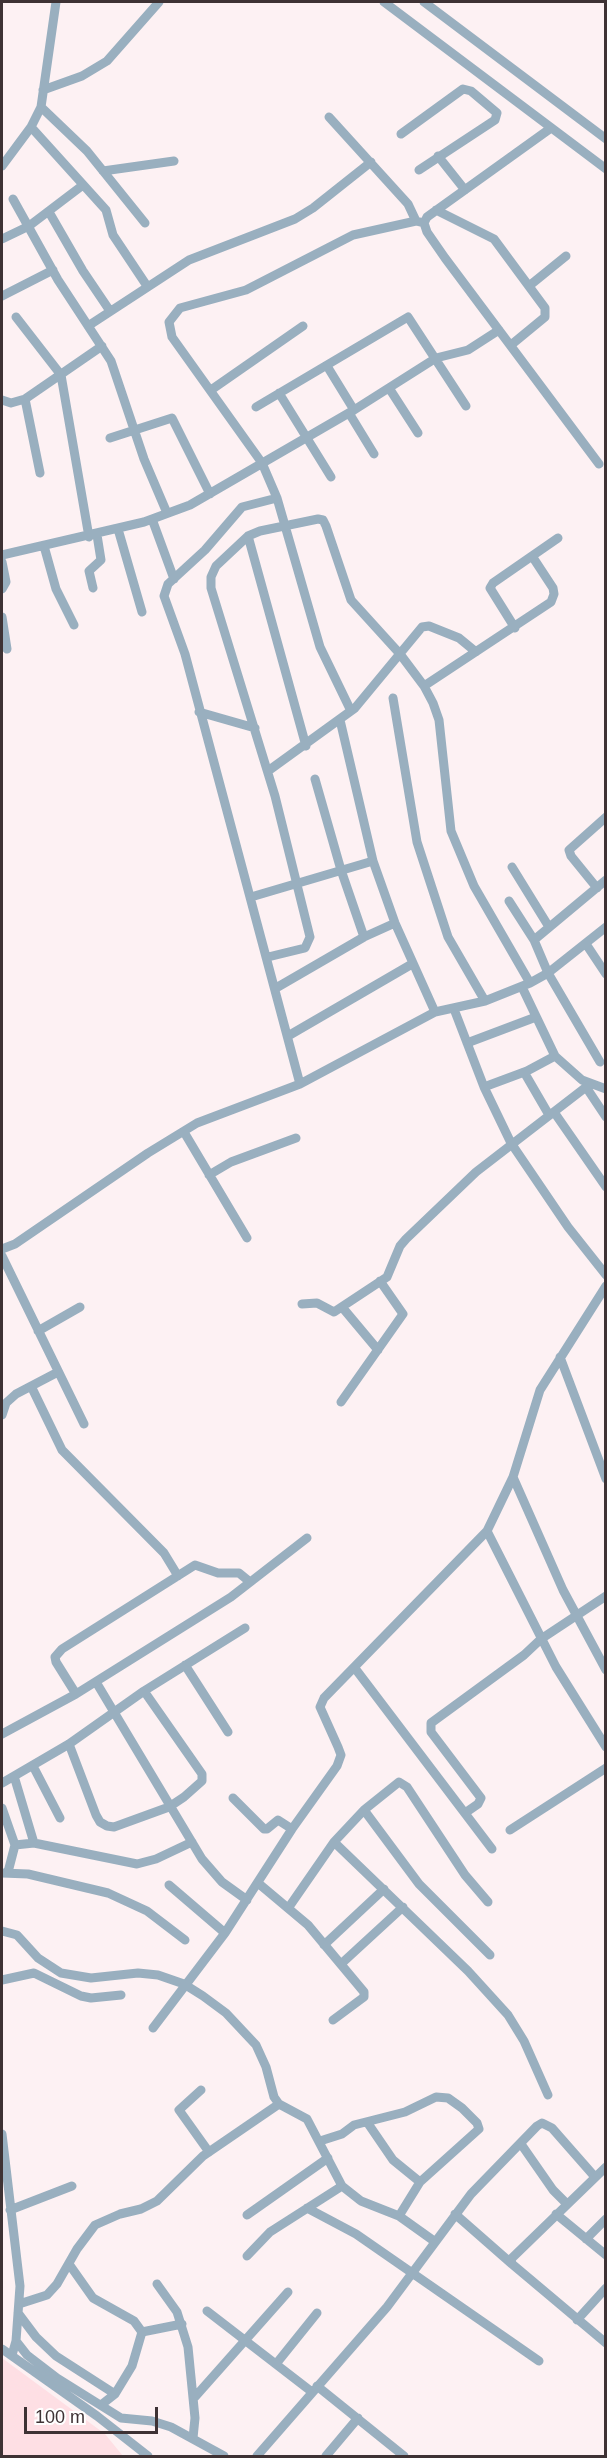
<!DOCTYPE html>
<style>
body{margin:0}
#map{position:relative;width:607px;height:2458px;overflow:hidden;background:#fdf1f3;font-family:Arial,sans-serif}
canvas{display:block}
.frame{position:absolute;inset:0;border:3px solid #3e3234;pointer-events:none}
.scale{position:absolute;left:24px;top:2407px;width:134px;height:27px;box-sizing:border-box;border:3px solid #3e3234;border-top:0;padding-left:8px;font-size:18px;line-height:21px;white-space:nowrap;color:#3e3234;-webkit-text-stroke:4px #fff;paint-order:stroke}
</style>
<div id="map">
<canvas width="607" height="2458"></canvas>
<div class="frame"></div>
<div class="scale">100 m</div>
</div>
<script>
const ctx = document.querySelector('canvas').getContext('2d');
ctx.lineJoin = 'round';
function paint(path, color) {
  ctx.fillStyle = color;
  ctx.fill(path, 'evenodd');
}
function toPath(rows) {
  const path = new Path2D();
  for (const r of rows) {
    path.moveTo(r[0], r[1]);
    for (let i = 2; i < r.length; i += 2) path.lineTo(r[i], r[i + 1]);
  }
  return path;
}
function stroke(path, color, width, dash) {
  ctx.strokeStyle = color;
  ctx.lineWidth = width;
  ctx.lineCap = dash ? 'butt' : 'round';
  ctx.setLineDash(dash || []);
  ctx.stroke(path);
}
paint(toPath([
 [2,2358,105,2434,123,2456,2,2456]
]), '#fedfe4');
stroke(toPath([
 [384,2,606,169],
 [424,2,606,139],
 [43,90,82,76,107,61,159,2],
 [41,107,87,151,145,223],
 [329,117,408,204,416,221],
 [31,127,106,210,113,235,147,286],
 [551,128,427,217,424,223,427,232,445,258,599,464],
 [401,134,463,89,471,91,497,113,495,120,419,170],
 [438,156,465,190],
 [2,166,31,127,41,107,56,2],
 [103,171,174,161],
 [13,199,58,280,111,361,144,459,167,513],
 [436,210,494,239,545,308,545,317,511,345],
 [49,212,83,271,110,311],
 [2,239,29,226,83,185],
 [529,286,566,256],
 [2,296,53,270],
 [16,317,61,375,89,537],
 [88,326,189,260,295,219,313,208,371,162],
 [327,366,354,410],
 [389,388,418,433],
 [211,390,303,326],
 [279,393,331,477],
 [25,399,40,473],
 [2,400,11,403,25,399,102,346],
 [256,407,408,317,466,406],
 [349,413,374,454],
 [110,438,172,418,210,494],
 [277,498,242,507,205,550,168,584,164,596,185,654,300,1084],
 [152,519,174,579],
 [118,529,142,612],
 [248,536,306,746],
 [44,546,56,589,74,625],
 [2,555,144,522,190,505,354,410,436,358,468,350,499,330],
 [2,562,6,582,2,589],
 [93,588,89,571,101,560,97,535],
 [2,617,7,649],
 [515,628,490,588,493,583,558,538],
 [424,686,551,602,554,594,553,588,532,556],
 [393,698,417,842,448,937,485,1001],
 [351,711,320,647,277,498,262,463,172,337,169,322,180,308,246,290,353,235,416,221,424,223],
 [199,712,255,728],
 [340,720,373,861,395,923,435,1012],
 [268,771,355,708,422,627,429,626,459,638,476,652],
 [315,779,341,870,364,937],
 [512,867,549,927],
 [597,888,571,856,569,850,606,817],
 [251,897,373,861],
 [509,901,534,940],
 [586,944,606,974],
 [268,957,305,948,310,937,275,796,211,588,211,577,216,566,248,536,260,531,318,519,323,520,326,526,351,600,400,654,424,686,433,703,439,720,451,831,474,886,530,983],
 [522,987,555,1056,582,1080,606,1089],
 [276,988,364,937,395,923],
 [454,1009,484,1087,511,1143,568,1227,606,1275],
 [288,1036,412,964],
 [467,1043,536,1017],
 [600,1062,548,973,534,940,606,880],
 [524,1072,549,1115],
 [484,1087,527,1071,555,1056],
 [586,1087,606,1117],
 [554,1112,606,1187],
 [184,1132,247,1238],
 [209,1175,231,1162,296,1138],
 [2,1249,15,1244,148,1153,197,1123,300,1084,435,1012,485,1001,530,983,548,973,606,927],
 [2,1256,84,1424],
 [302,1304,317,1303,334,1312,387,1277,400,1246,406,1239,476,1172,590,1084],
 [342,1307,378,1350],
 [38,1331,80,1307],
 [560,1357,606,1479],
 [31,1386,62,1450,164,1553,178,1576],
 [341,1402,403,1314,380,1281],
 [2,1415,6,1403,16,1394,58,1372],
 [513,1477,563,1590,606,1670],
 [487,1531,556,1667,606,1747],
 [185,1665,228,1732],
 [354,1667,492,1849],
 [96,1682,202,1859,222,1882,247,1900],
 [76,1694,56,1662,55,1657,62,1649,195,1565,218,1573,239,1573,250,1582],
 [2,1734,76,1694,231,1597,307,1538],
 [69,1744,96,1815,100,1822,107,1826,114,1827,169,1807,184,1797,202,1781,202,1774,144,1691],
 [33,1766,60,1818],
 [14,1776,34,1843],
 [2,1783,69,1744,144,1691,245,1628],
 [233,1798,264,1829,267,1829,278,1820,292,1829],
 [2,1808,15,1845,34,1843,137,1864,156,1859,192,1842],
 [364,1810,419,1884,490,1955],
 [465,1813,478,1804,481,1798,431,1732,431,1723,524,1655,541,1639,606,1596],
 [510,1830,606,1768],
 [334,1842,468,1971,508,2015,524,2041,548,2095],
 [8,1872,15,1845],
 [2,1873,28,1874,108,1893,147,1911,185,1940],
 [258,1883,308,1925,364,1992,364,1997,333,2020],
 [169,1885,225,1933],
 [289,1907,334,1842,364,1810,399,1782,407,1787,465,1875,488,1902],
 [2,1931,17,1935,38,1958,61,1973,91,1978,138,1973,158,1975,184,1984,203,1996,226,2013,256,2045,266,2067,274,2097,279,2104,307,2119,342,2186,361,2201,399,2216,434,2241],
 [324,1945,384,1889],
 [341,1964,403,1907],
 [2,1980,34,1973,81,1996,91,1998,121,1995],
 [153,2028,225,1933,292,1829,337,1766,341,1755,338,1747,320,1707,324,1698,487,1531,513,1477,540,1390,606,1286],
 [201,2090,179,2110,209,2152],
 [367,2122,393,2160,420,2182],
 [2,2134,20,2286,16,2341,12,2355],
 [320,2141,342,2134,354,2125,405,2112,436,2097,448,2098,462,2108,477,2123,479,2129,420,2182,399,2216],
 [521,2144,553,2190,567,2204],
 [606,2167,511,2259,512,2264,606,2343],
 [307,2208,356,2234,539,2361],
 [10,2210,72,2186],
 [455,2214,512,2264],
 [556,2214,606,2255],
 [247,2215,328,2158],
 [586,2239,606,2219],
 [247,2256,270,2232,342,2186],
 [69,2264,93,2298,134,2321,142,2332,132,2366,115,2394,101,2405],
 [157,2284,177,2312,188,2347,195,2418,193,2438],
 [19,2304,47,2295,57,2284,77,2249,95,2225,120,2214,141,2209,157,2201,203,2156,279,2104],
 [207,2311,312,2392],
 [18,2313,36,2337,56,2356,115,2394],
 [577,2320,606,2288],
 [142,2332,182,2324],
 [16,2341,27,2355,57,2378,121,2418,152,2421,171,2427,224,2456],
 [2,2349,97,2416,148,2456],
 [276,2364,317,2313],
 [317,2386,404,2456],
 [194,2398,288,2292],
 [257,2456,387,2307,471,2194,537,2126,542,2123,552,2128,595,2177],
 [326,2456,358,2418]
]), '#99afbf', 9);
</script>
